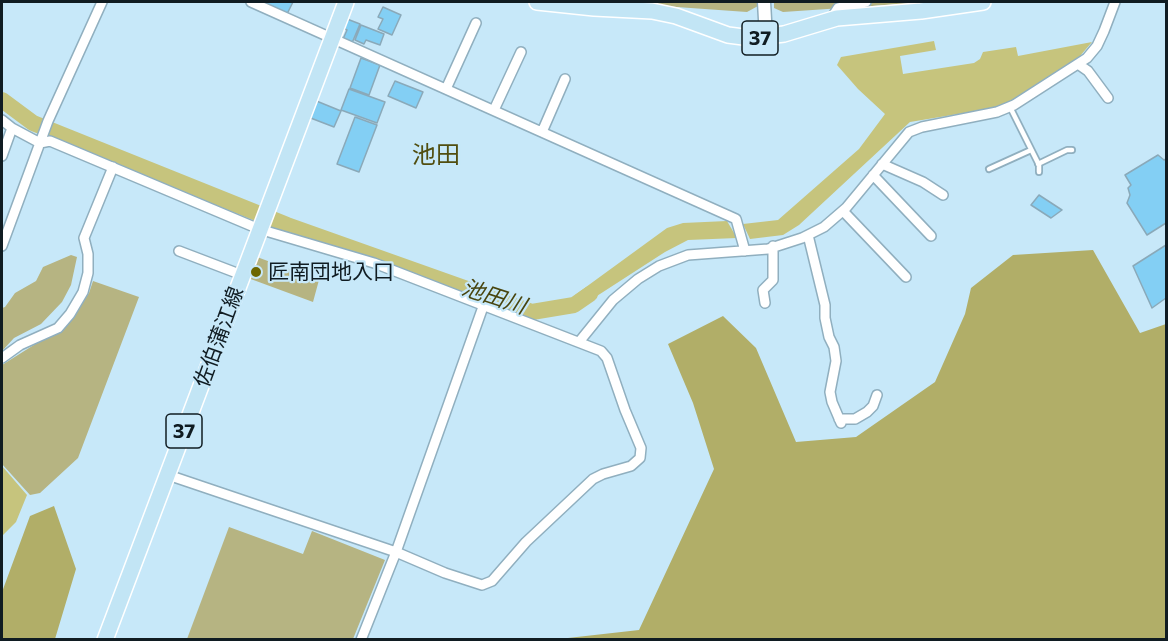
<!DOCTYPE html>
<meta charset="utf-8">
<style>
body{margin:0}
#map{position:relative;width:1168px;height:641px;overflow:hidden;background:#c7e8f9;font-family:Commissioner,sans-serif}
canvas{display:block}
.frame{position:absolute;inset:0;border:3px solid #101c22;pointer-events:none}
</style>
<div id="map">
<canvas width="1168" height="641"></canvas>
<div class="frame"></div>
</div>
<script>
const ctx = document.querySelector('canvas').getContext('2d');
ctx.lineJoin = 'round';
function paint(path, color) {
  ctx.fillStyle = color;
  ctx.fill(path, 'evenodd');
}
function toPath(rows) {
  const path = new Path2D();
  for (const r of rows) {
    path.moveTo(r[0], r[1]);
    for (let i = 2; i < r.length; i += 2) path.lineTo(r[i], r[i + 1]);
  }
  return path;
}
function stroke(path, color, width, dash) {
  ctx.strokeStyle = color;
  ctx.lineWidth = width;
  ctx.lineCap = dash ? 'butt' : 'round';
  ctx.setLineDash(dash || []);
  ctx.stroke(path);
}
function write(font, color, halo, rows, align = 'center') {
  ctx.font = font + ' Commissioner,"Noto Sans JP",sans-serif';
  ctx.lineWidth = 4.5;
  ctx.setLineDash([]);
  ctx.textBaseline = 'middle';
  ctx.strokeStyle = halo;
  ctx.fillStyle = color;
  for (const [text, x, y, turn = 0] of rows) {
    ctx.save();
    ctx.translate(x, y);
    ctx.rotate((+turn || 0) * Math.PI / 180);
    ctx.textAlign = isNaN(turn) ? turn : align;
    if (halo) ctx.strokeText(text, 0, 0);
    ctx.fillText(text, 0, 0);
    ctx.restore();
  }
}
paint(toPath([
 [606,2,758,2,758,6,747,12],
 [774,2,931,2,783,12,774,8],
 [71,255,77,257,71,285,62,302,41,324,14,338,2,351,2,308,5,307,15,293,36,281,43,267],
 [257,257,319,280,313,302,248,278],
 [93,281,139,297,78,458,40,493,30,495,2,464,2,365,37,343,60,332,69,323,89,293],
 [229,527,303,554,312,531,385,560,353,639,187,639]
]), '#b6b482');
paint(toPath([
 [1093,250,1140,333,1166,324,1166,639,559,639,639,630,714,469,693,403,668,344,723,316,756,348,796,442,856,437,935,382,965,314,971,288,1013,255],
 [54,506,76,569,55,639,2,639,2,592,30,516]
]), '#b1ae68');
paint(toPath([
 [934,41,936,50,900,56,903,74,974,63,980,59,983,52,1016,47,1018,56,1092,42,1080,56,1026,93,1000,107,910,122,799,225,783,235,750,239,743,224,778,220,859,149,885,114,858,89,837,65,841,57],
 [727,221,737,238,688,240,665,252,569,314,575,295,667,228,683,223],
 [2,466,27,495,16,522,2,536]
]), '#c6c47d');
stroke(toPath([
 [2,100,33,123,287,225,532,312,574,305,590,294]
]), '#c6c47d', 16);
const building = toPath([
 [260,2,293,2,287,14,260,2],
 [383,7,401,15,392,35,378,29,383,19,378,17,383,7],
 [347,19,360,24,352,43,343,39,347,30,343,28,347,19],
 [361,25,384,34,380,45,366,40,364,44,355,40,361,25],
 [361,58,380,65,369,95,350,88,361,58],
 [395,81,423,92,416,108,388,96,395,81],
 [349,89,385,102,377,123,341,110,349,89],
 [314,100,341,111,334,127,308,117,314,100],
 [355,117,377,125,359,172,337,164,355,117],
 [1158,155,1164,160,1166,159,1166,223,1147,235,1127,203,1130,195,1128,188,1131,185,1125,175,1158,155],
 [1039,195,1062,210,1051,218,1031,205,1039,195],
 [1166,245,1166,298,1152,308,1133,266,1166,245]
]);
paint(building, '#83cff4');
stroke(building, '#8aa9b9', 1.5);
const service = toPath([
 [1010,107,1039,165,1039,172],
 [1038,164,1067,150,1072,150],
 [989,169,1031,150]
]);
const minor = toPath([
 [251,2,736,219,745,251],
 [831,19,838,8,866,2],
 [1078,64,1088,71,1108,98],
 [446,89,476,23],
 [494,110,521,52],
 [2,120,12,128,40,143,50,141,259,229,374,263,601,351,607,358,625,410,641,448,640,458,631,466,603,474,593,479,526,542,492,581,482,585,445,573,396,552,168,475],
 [542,132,565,79],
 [2,156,12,128],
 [882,164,923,182,943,195],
 [873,175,931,236],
 [843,211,906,277],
 [808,235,825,305,825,318,829,337,834,347,836,361,830,392,832,402,841,423],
 [2,246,48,121,102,2],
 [179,251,242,275],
 [765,303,763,290,773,280,773,246],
 [579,342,613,300,638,279,659,266,688,255,768,249,802,238,824,227,846,208,909,132,922,127,997,112,1014,105,1087,58,1097,46,1104,31,1115,2],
 [2,358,20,345,58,328,70,314,83,292,88,273,88,254,84,238,113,167],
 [839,419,855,419,867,412,873,406,877,395],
 [361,640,396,552,484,304]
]);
const tertiary = toPath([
 [764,2,766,37]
]);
const primary = toPath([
 [537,2,594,8,652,11,676,16,728,35,751,38,784,34,837,18,921,11,983,2],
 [105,640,346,2]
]);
stroke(service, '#90afbf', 8);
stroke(minor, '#90afbf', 12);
stroke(tertiary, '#90afbf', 15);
stroke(primary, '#fff', 18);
stroke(service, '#fff', 4.5);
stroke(minor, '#fff', 9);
stroke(tertiary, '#fff', 12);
stroke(primary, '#c2e5f5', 15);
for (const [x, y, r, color] of [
 [256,272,6,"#6d6700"]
]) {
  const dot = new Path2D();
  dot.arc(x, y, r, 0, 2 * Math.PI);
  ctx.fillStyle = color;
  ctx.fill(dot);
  stroke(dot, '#c7e8f9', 2);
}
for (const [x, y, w] of [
 [760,38,36],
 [184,431,36]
]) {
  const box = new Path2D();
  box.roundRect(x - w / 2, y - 17, w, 34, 4.5);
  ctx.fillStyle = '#c7e8f9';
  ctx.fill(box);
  stroke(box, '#101c22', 1.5);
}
write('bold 20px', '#101c22', null, [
 ["37",760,38],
 ["37",184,431]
]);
write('21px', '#101c22', '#c7e8f9', [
 ["匠南団地入口",268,272]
], 'left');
write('21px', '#101c22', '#c7e8f9', [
 ["佐伯蒲江線",219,337,-70]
]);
write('italic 22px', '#48450e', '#c7e8f9', [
 ["池田川",494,297,18]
]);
write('24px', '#514e10', '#c7e8f9', [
 ["池田",436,155]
]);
</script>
